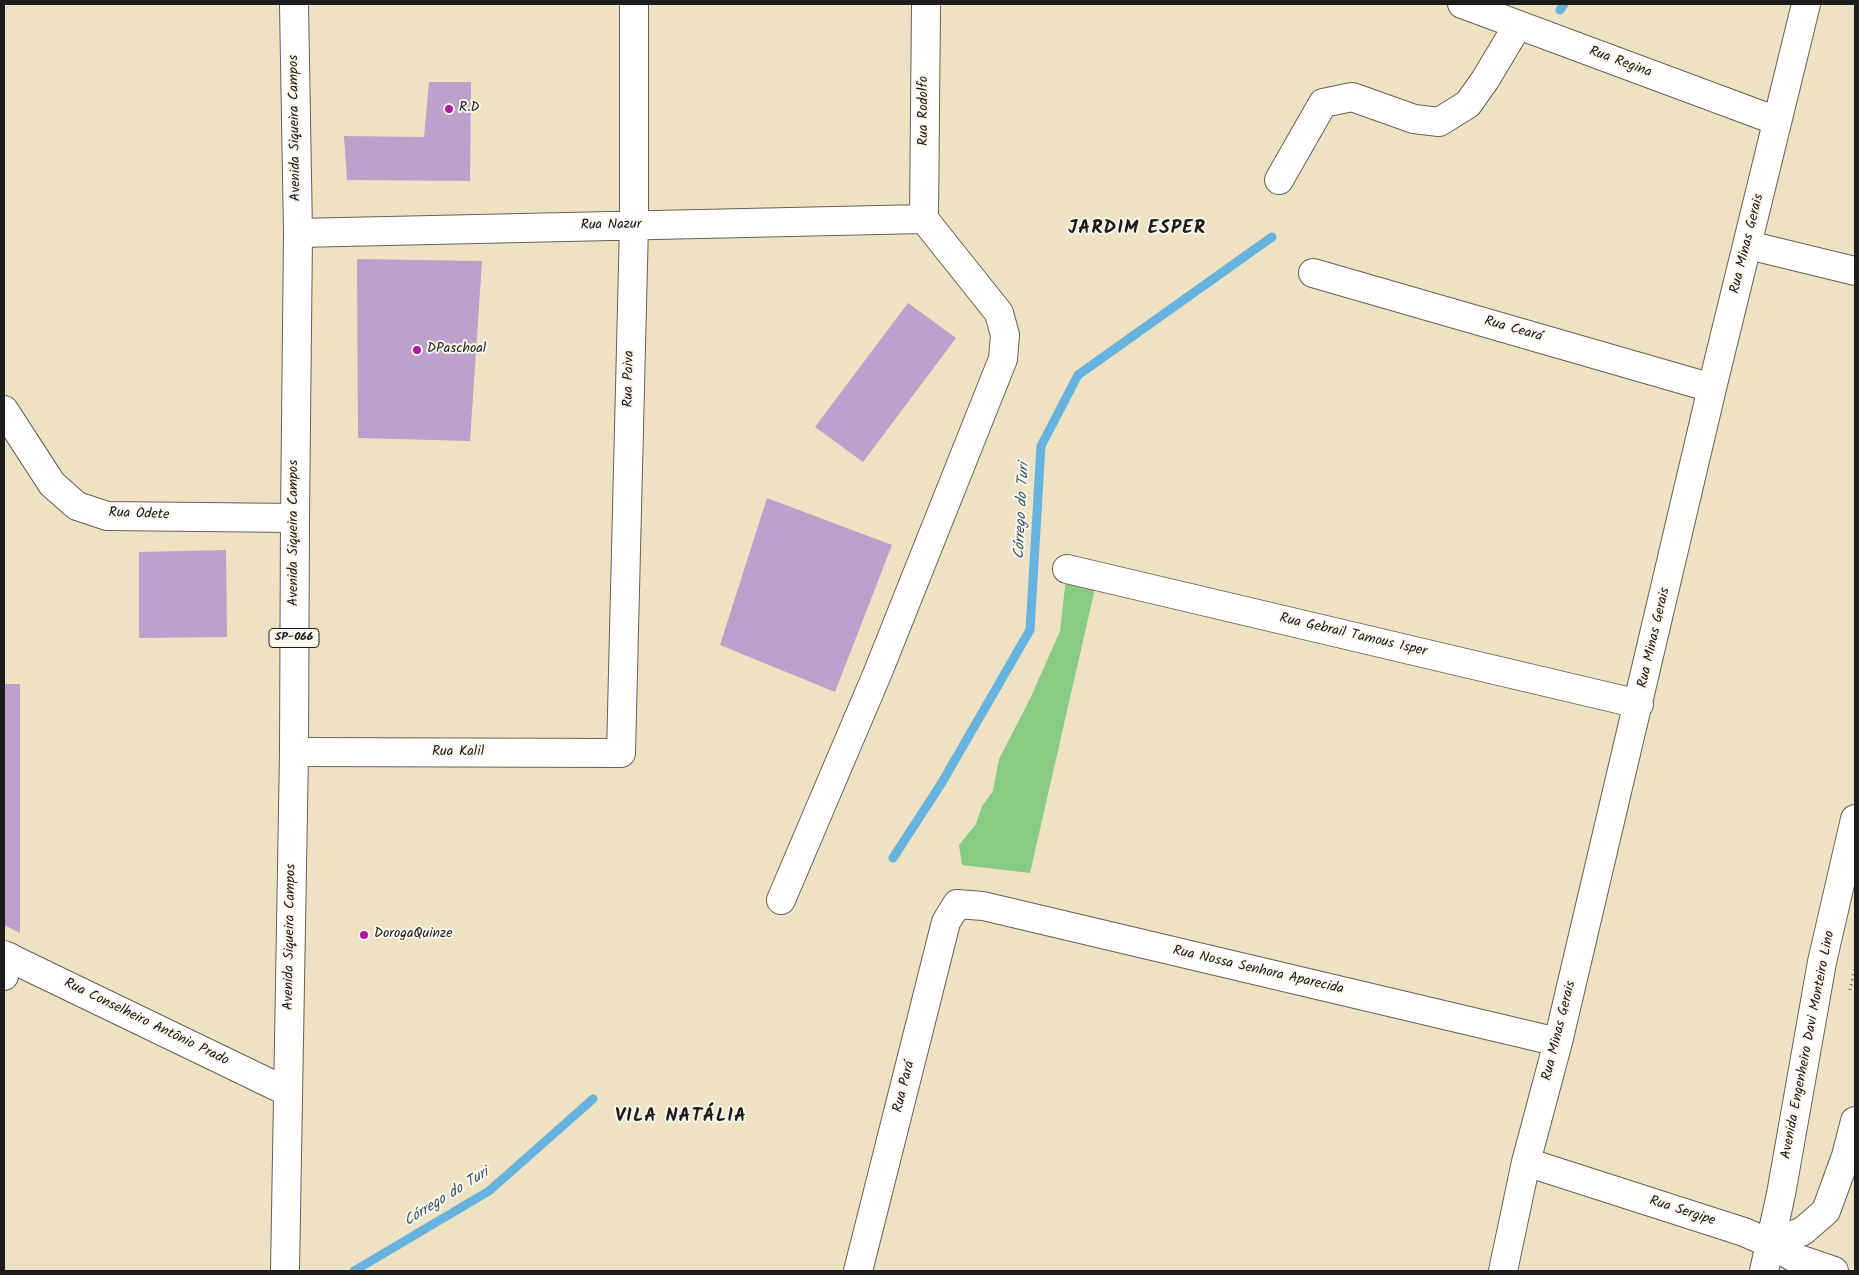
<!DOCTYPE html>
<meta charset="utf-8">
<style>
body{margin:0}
#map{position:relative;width:1859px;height:1275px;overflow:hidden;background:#efe2c2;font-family:Kalam,sans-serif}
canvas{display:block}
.frame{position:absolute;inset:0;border:5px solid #1c1c1c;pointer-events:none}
</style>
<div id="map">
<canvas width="1859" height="1275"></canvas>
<div class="frame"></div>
</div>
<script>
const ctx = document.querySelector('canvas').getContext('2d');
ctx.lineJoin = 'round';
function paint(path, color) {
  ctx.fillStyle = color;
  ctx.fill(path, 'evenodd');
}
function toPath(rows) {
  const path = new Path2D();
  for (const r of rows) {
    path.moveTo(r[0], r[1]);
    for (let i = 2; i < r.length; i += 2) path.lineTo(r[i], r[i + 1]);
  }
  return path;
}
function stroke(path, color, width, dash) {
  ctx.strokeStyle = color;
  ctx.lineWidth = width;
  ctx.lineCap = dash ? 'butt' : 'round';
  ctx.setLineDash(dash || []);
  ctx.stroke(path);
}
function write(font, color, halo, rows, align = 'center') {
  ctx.font = font + ' Kalam,sans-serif';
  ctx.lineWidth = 4;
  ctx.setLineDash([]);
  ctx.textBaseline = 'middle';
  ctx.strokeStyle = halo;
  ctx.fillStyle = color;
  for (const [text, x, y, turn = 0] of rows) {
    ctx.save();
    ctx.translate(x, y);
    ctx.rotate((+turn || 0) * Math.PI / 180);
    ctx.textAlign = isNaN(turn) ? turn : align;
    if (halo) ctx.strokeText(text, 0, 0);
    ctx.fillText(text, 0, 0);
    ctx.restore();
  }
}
paint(toPath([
 [1067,569,1096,584,1030,873,962,865,959,845,976,824,982,806,993,791,999,759,1030,699,1060,631]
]), '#88cb85');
stroke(toPath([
 [1560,10,1564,4],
 [893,858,941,784,1030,630,1041,446,1078,375,1272,237],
 [354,1271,489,1191,593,1099]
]), '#67b3e0', 9);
paint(toPath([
 [429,82,471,82,470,181,347,180,344,136,424,137],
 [357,259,482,261,470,441,358,438],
 [908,303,956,338,863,462,815,427],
 [767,498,892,545,835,692,720,645],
 [226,550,227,637,139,638,139,552],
 [4,684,20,684,20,933,4,925]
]), '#bda0cb');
const minor = toPath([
 [1462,4,1777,121],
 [1279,180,1323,103,1352,97,1414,119,1439,122,1468,104,1485,80,1518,25],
 [924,219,926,4],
 [298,233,924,219],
 [1748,245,1855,271],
 [1313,273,1712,388],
 [4,410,52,484,77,506,107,516,295,518],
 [1067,569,1639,704],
 [294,752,621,753,634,225,634,4],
 [781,900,878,672,1003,359,1005,335,999,313,924,219],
 [4,976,9,957],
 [1526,1162,1744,1232,1771,1244,1793,1257,1834,1271],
 [1771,1244,1803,1231,1826,1211,1846,1156,1855,1121],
 [858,1271,946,922,957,904,983,906,1558,1042],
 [1503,1271,1526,1162,1558,1042,1712,388,1806,4]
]);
const major = toPath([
 [4,955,288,1092],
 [285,1271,294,752,295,518,298,233,294,4],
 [1764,1271,1781,1194,1822,962,1855,819]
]);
stroke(minor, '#666156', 30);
stroke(major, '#666156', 30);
stroke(toPath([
 [1850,990,1855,967]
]), '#666156', 3, [1, 4]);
stroke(minor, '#fff', 28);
stroke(major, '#fff', 28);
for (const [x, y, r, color] of [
 [449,109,5,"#b5179e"],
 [417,350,5,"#b5179e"],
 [364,935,5,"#b5179e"]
]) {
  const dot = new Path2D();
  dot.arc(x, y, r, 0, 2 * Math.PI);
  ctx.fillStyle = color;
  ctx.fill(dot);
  stroke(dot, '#fbf7ec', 2);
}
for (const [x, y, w] of [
 [294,638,50]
]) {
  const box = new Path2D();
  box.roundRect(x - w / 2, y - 9.5, w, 19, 4);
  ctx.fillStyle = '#fbf7ec';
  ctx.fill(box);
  stroke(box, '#1c1c1c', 1);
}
write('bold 12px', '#1c1c1c', null, [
 ["SP-066",294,638]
]);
write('14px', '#1c1c1c', '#fbf7ec', [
 ["Rua Regina",1620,63,20],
 ["Rua Rodolfo",925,111,-90],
 ["Avenida Siqueira Campos",296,128,-91],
 ["Rua Nazur",611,226,-1],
 ["Rua Minas Gerais",1748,244,-76],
 ["Rua Ceará",1513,330,16],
 ["Rua Paiva",630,379,-89],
 ["Rua Odete",139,515,2],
 ["Avenida Siqueira Campos",295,533,-90],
 ["Rua Gebrail Tamous Isper",1353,636,13],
 ["Rua Minas Gerais",1655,638,-77],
 ["Rua Kalil",458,753],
 ["Avenida Siqueira Campos",291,937,-89],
 ["Rua Nossa Senhora Aparecida",1258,971,13],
 ["Rua Conselheiro Antônio Prado",146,1023,26],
 ["Rua Minas Gerais",1560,1031,-76],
 ["Avenida Engenheiro Davi Monteiro Lino",1809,1045,-79],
 ["Rua Pará",905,1087,-76],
 ["Rua Sergipe",1682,1212,18]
]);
write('14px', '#1c1c1c', '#fbf7ec', [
 ["R.D",459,109],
 ["DPaschoal",427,350],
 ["DorogaQuinze",374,935]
], 'left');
write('italic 15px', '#3a586a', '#fbf7ec', [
 ["Córrego do Turi",1023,511,-87],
 ["Córrego do Turi",447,1198,-32]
]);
ctx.letterSpacing = '1px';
write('bold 19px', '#1c1c1c', '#fbf7ec', [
 ["JARDIM ESPER",1137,230],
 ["VILA NATÁLIA",681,1118]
]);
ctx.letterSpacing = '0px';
</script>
